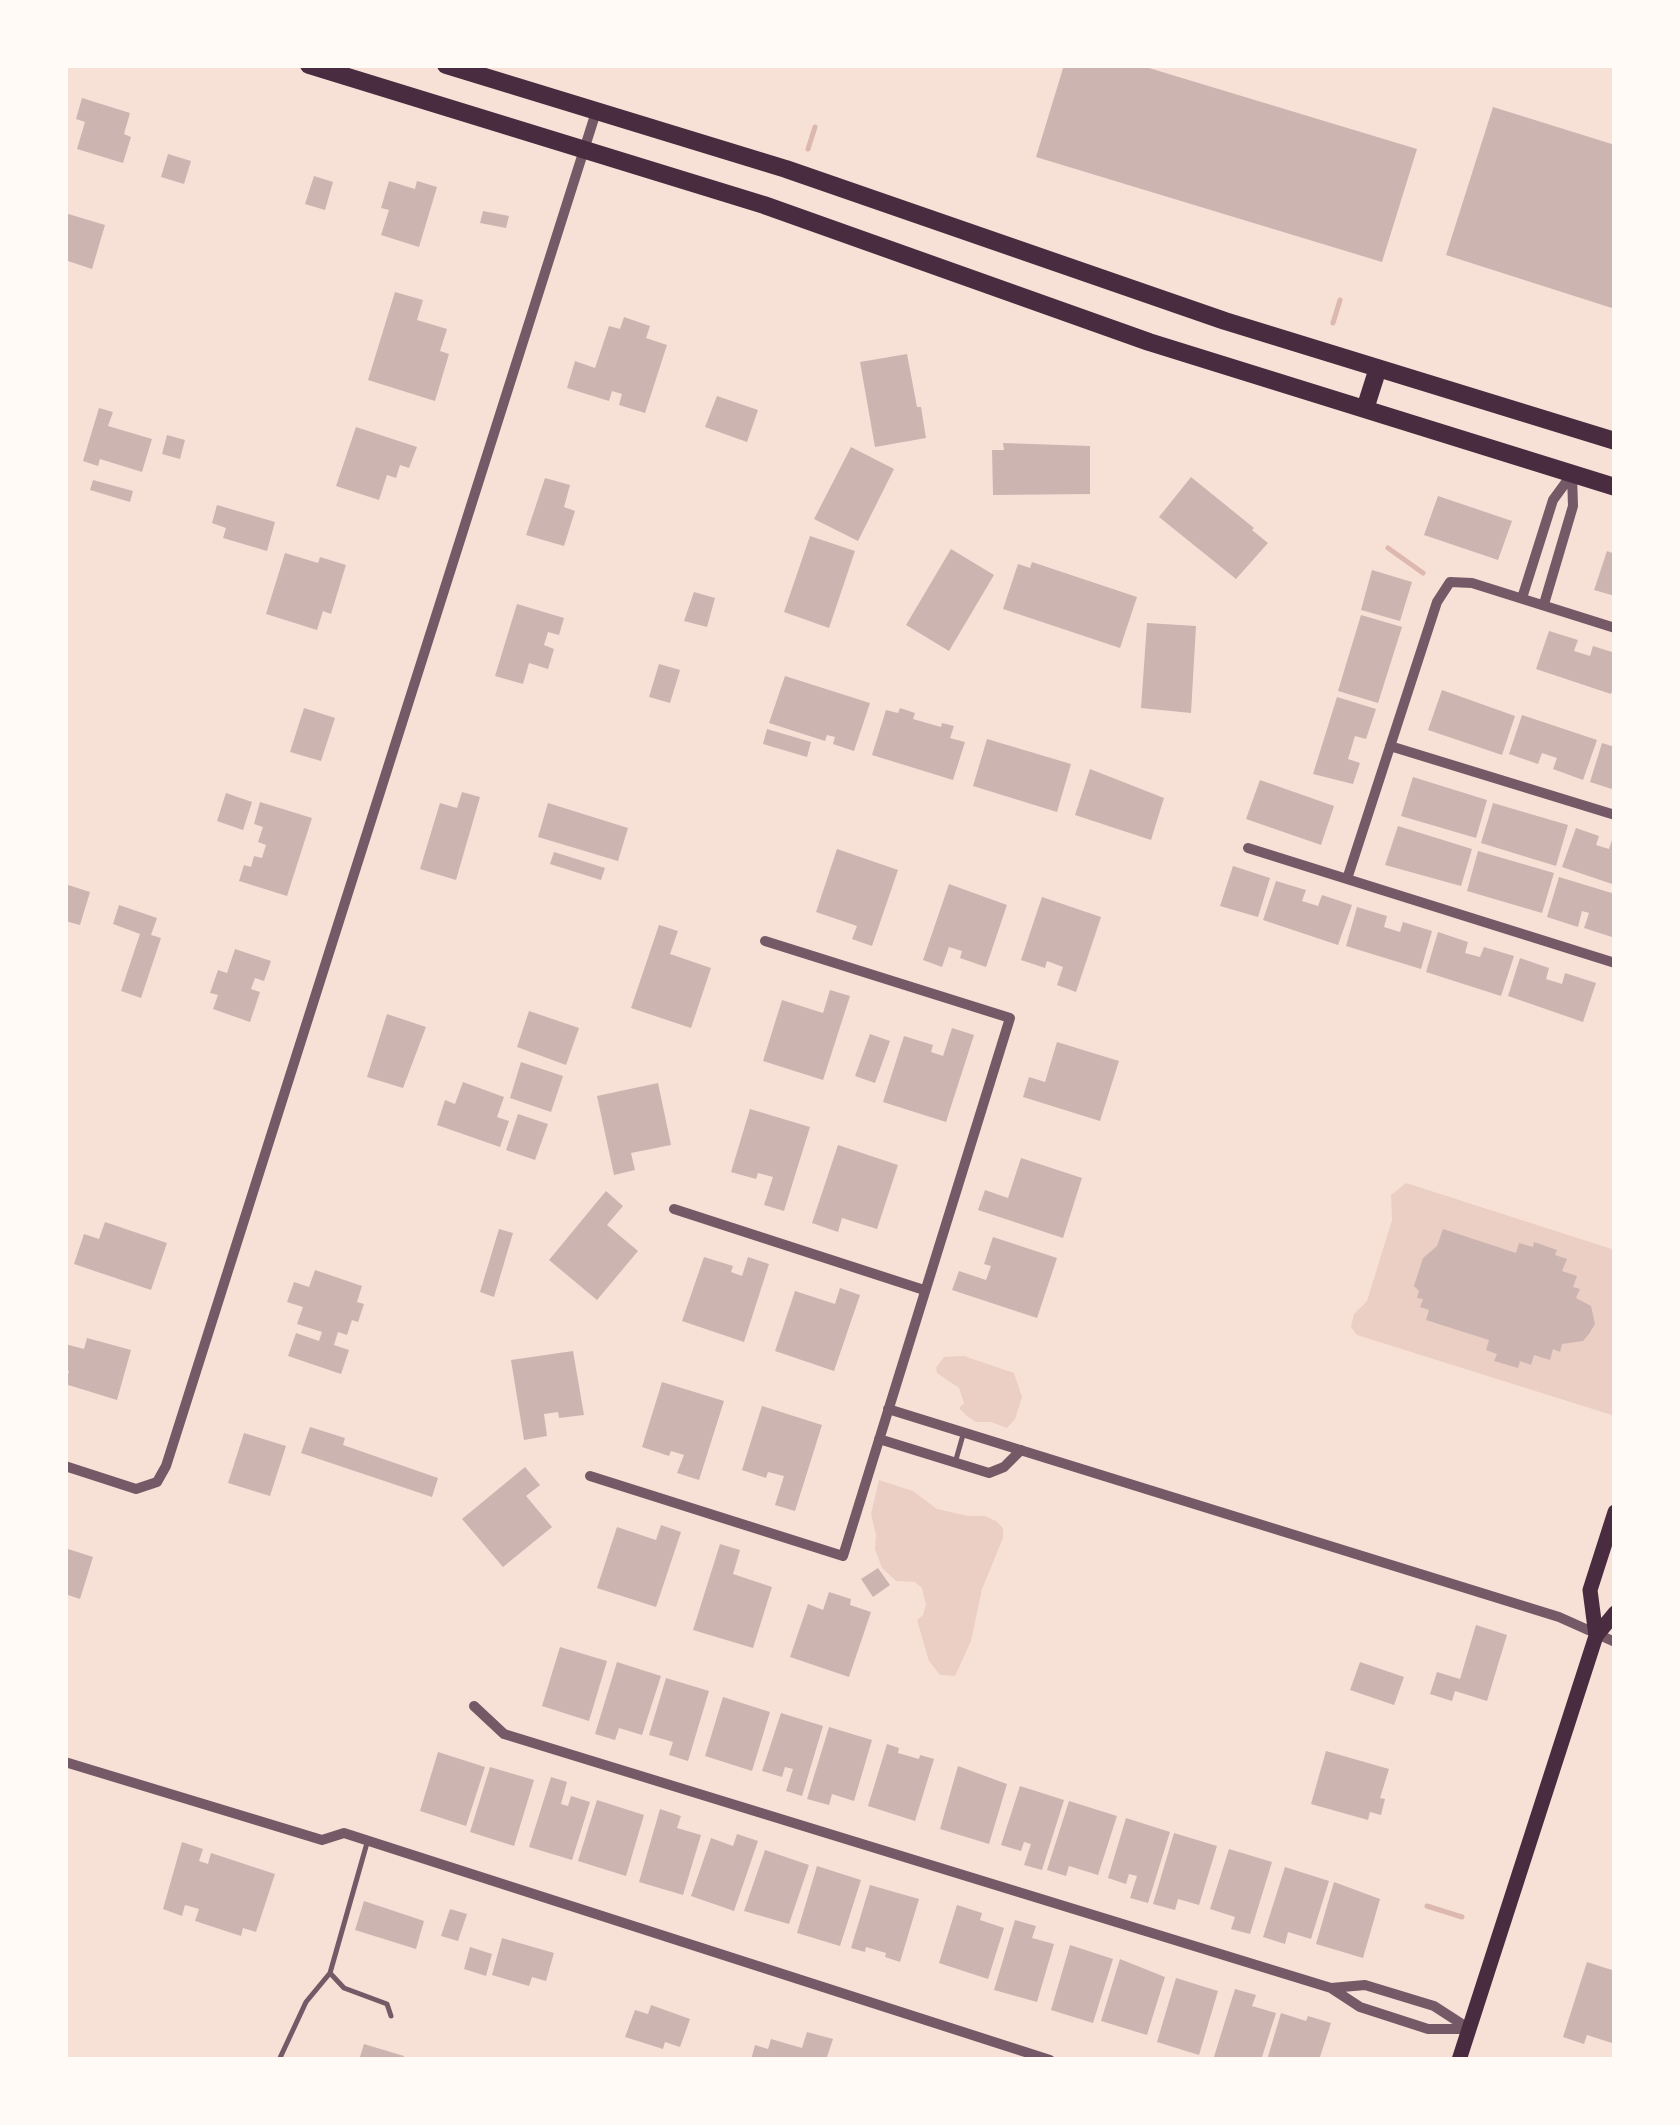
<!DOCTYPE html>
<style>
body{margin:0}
#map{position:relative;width:1680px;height:2125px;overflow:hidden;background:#f7e1d7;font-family:"Fira Sans Condensed",sans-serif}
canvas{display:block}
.frame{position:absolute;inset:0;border:68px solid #fffaf5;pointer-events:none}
</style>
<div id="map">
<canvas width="1680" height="2125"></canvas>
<div class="frame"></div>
</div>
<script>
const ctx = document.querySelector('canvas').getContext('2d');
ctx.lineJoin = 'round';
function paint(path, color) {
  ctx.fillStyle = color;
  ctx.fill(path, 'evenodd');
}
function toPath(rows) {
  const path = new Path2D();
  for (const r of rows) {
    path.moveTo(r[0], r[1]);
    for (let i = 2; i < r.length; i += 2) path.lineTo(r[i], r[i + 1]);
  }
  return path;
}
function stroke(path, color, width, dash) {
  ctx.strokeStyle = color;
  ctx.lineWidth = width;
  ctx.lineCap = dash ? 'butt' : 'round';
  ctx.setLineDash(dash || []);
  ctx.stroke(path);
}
paint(toPath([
 [1406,1183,1615,1250,1615,1416,1357,1335,1351,1327,1354,1314,1367,1301,1392,1220,1391,1195],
 [964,1356,1014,1373,1022,1397,1015,1419,1007,1428,991,1422,976,1422,968,1417,959,1408,964,1403,959,1388,937,1373,936,1368,944,1357],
 [879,1480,913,1491,937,1509,968,1516,985,1516,996,1521,1003,1528,1003,1538,982,1589,971,1641,955,1676,940,1675,929,1661,917,1620,923,1615,926,1605,922,1588,915,1582,896,1581,882,1568,875,1549,876,1535,871,1514]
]), '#ebcfc5');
stroke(toPath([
 [808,149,815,127],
 [1333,323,1340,300],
 [1388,548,1423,573],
 [1427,1906,1462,1917]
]), '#dcb8b0', 5);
paint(toPath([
 [1064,65,1139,65,1417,149,1382,262,1036,157],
 [82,98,130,113,124,134,131,137,123,163,77,149,85,122,76,119],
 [1493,107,1615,145,1615,309,1446,255],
 [168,154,191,161,184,184,161,177],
 [314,176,333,182,325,210,305,204],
 [389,181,415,189,417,181,437,187,419,247,381,235,389,210,381,208],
 [483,211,509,216,506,228,480,223],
 [65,213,105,225,92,269,65,260],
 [395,292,423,300,417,320,447,329,440,351,449,354,435,401,368,380],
 [624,317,650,326,646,338,667,345,645,413,619,405,622,394,612,391,609,401,567,388,575,361,595,368,609,326,620,329],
 [907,354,917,407,921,407,926,438,875,447,860,362],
 [717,396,758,410,747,442,705,427],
 [99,408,113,412,108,426,152,439,142,472,100,459,98,466,83,461],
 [356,427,417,447,409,468,400,465,396,478,387,475,379,500,336,486],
 [167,435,185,440,180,459,162,454],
 [1003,443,1090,446,1090,494,993,495,992,450,1004,450],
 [851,447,894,469,858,541,814,519],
 [1191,477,1254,528,1252,530,1268,543,1236,579,1159,517],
 [545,478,570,485,564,507,575,511,564,546,526,535],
 [93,480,133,491,130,502,90,490],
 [1438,496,1512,521,1498,560,1424,535],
 [217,505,275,522,267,551,223,538,226,528,212,523],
 [810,536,855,551,829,628,784,612],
 [951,549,994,575,949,651,906,625],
 [1607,551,1615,554,1615,596,1594,590],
 [285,553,318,563,320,557,346,565,331,614,323,611,317,630,266,614],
 [1032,562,1137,597,1120,648,1003,609,1018,564,1030,568],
 [1372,570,1412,582,1400,621,1361,610],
 [694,592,715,598,707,627,684,621],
 [517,604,564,618,559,635,548,632,544,645,554,649,548,669,529,663,523,684,495,676],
 [1361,615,1402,627,1378,703,1338,691],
 [1147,623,1196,626,1191,713,1141,708],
 [1549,631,1578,640,1574,651,1590,656,1593,646,1615,653,1615,682,1611,694,1536,669],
 [659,664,680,670,670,703,649,697],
 [785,676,870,703,854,751,833,744,835,737,827,735,825,741,769,723],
 [1442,690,1515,716,1502,755,1428,730],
 [1337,697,1376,709,1366,739,1355,736,1348,759,1360,763,1353,784,1313,774],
 [304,708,335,718,321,761,290,752],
 [900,708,915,713,913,719,941,727,942,723,954,726,950,738,965,742,953,780,872,755,886,710,898,713],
 [1522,715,1597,740,1583,780,1553,769,1557,758,1542,753,1538,764,1509,754],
 [767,729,811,742,807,757,763,744],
 [987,739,1071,764,1057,812,973,786],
 [1602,743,1615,747,1615,790,1590,782],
 [1090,769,1164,798,1151,840,1075,815],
 [1413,777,1487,800,1476,838,1401,816],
 [1260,780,1334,806,1321,845,1246,819],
 [462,792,480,797,456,880,420,869,440,803,457,808],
 [226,793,252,802,243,830,217,821],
 [260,802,312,818,287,896,239,881,244,865,251,867,254,856,262,858,266,845,258,842,263,827,254,824],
 [548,803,628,828,618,861,538,837],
 [1493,803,1568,825,1556,866,1481,843],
 [1398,826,1472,849,1461,886,1385,865],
 [1576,828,1599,836,1596,845,1609,849,1612,840,1615,841,1615,885,1562,867],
 [837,849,898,870,872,946,852,939,857,926,816,912],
 [1478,851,1554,873,1542,913,1467,891],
 [554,852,605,868,601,880,550,864],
 [1233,866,1270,878,1258,917,1220,906],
 [1559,877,1615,894,1615,938,1584,928,1589,913,1582,911,1578,927,1547,917],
 [1276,881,1306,890,1302,901,1318,906,1322,895,1352,905,1338,945,1263,920],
 [65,884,90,892,80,925,65,921],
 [949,884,1007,905,986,967,960,958,962,951,949,947,942,967,923,960],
 [1042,897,1101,917,1076,992,1057,985,1063,967,1047,961,1045,968,1021,960],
 [119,905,157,918,151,935,161,938,141,998,121,991,140,934,113,924],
 [1357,907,1387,916,1384,927,1400,932,1403,922,1432,931,1421,969,1346,946],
 [659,925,678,931,670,954,711,968,691,1028,631,1008],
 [1438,932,1468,942,1465,953,1480,957,1484,947,1514,956,1501,996,1426,972],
 [235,949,271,961,264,981,255,978,251,989,260,992,250,1022,213,1009,218,995,210,993,218,970,227,973],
 [1520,958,1549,968,1546,979,1562,984,1565,973,1596,983,1583,1022,1508,996],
 [830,990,850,996,823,1080,763,1061,782,1000,823,1013],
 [529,1011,579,1028,566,1065,517,1047],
 [387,1014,426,1027,403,1088,367,1077],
 [952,1028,974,1035,946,1122,883,1102,904,1036,933,1045,931,1052,943,1056],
 [870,1034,890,1041,875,1083,855,1076],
 [1057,1042,1119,1061,1100,1121,1023,1097,1029,1077,1045,1082],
 [521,1062,563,1076,551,1112,510,1098],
 [463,1082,504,1097,497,1117,509,1121,500,1147,437,1125,445,1100,455,1104],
 [658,1083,671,1145,631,1153,635,1170,614,1175,597,1096],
 [750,1109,810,1127,784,1211,764,1205,773,1177,758,1173,756,1179,731,1172],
 [518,1114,548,1124,535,1160,506,1150],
 [838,1145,898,1165,877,1229,842,1218,838,1232,812,1223],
 [1021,1158,1082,1178,1063,1238,978,1210,985,1190,1008,1198],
 [606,1191,623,1206,607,1225,638,1251,597,1300,549,1260],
 [105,1222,167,1243,151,1290,74,1264,84,1234,99,1239],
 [499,1229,513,1233,494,1297,480,1292],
 [1443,1229,1516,1253,1519,1243,1533,1247,1534,1242,1557,1250,1555,1255,1567,1259,1562,1271,1577,1276,1573,1287,1580,1289,1576,1298,1591,1306,1595,1324,1589,1334,1583,1341,1562,1344,1560,1352,1553,1349,1550,1360,1534,1355,1531,1365,1520,1361,1518,1368,1494,1361,1497,1354,1486,1350,1489,1340,1426,1320,1429,1310,1420,1307,1423,1299,1417,1298,1419,1291,1414,1286,1423,1258,1437,1246],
 [993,1237,1057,1258,1037,1318,952,1290,959,1271,986,1280,991,1266,984,1264],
 [704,1257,733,1266,731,1272,742,1276,748,1257,769,1264,744,1342,682,1321],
 [315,1270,362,1286,357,1302,364,1304,358,1322,352,1320,347,1335,338,1332,334,1345,349,1350,341,1374,288,1356,296,1333,319,1341,322,1332,297,1324,303,1307,287,1302,294,1282,309,1287],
 [840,1288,860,1295,834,1371,775,1351,795,1291,835,1304],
 [87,1338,131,1350,117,1400,65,1384,69,1371,65,1370,65,1344,84,1349],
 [573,1351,584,1415,559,1418,558,1412,544,1414,547,1436,524,1440,511,1360],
 [662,1382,724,1401,699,1480,677,1473,684,1455,671,1451,669,1456,642,1447],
 [762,1406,822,1425,795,1511,775,1505,784,1476,768,1472,766,1478,742,1470],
 [310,1427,345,1438,343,1445,438,1478,432,1497,301,1453],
 [244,1433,286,1446,270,1496,228,1483],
 [525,1467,540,1485,526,1496,552,1527,503,1567,462,1519],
 [661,1525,681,1532,656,1607,597,1588,617,1527,656,1540],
 [720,1544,740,1550,733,1574,772,1587,753,1648,693,1630],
 [65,1548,93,1557,80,1599,65,1594],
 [878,1568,890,1585,873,1597,861,1579],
 [829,1592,851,1599,850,1605,871,1612,849,1677,790,1657,808,1604,823,1610],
 [1476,1625,1507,1635,1487,1701,1455,1691,1452,1701,1430,1694,1437,1672,1460,1679],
 [560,1647,607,1661,589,1721,542,1706],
 [617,1662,661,1676,642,1735,619,1728,615,1740,595,1734],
 [1360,1662,1404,1677,1394,1705,1350,1690],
 [666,1678,709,1691,688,1761,669,1755,673,1742,649,1735],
 [723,1697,770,1712,752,1771,705,1756],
 [781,1713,823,1726,802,1796,786,1791,793,1769,785,1767,782,1777,762,1771],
 [829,1727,872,1740,854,1801,832,1794,829,1805,807,1799],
 [887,1744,899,1748,898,1753,919,1759,920,1755,934,1759,915,1821,868,1806],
 [1326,1751,1389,1769,1380,1798,1385,1799,1381,1815,1370,1812,1368,1820,1311,1804],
 [438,1752,485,1767,466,1826,420,1811],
 [958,1766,1007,1784,989,1844,940,1829],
 [490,1767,534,1780,514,1846,470,1832],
 [551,1777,567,1782,561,1804,568,1806,571,1796,590,1802,572,1860,529,1847],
 [1020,1786,1064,1800,1042,1870,1024,1865,1031,1844,1024,1842,1021,1851,1001,1845],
 [597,1800,644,1815,626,1876,578,1861],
 [1069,1801,1117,1816,1098,1875,1069,1866,1066,1876,1047,1870],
 [660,1809,681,1816,677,1828,701,1835,683,1895,639,1882],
 [1126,1818,1170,1832,1148,1903,1130,1898,1137,1876,1129,1874,1126,1884,1108,1878],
 [1174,1833,1217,1846,1199,1905,1178,1899,1175,1910,1153,1904],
 [737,1834,758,1841,734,1911,691,1896,711,1838,733,1846],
 [182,1842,203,1849,199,1861,208,1864,211,1853,275,1874,256,1932,243,1928,241,1936,195,1921,199,1909,185,1905,182,1916,163,1909],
 [1229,1849,1272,1862,1250,1934,1231,1929,1235,1917,1210,1909],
 [765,1850,809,1865,789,1924,744,1911],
 [817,1866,861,1880,840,1946,797,1933],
 [1285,1867,1329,1881,1311,1939,1288,1932,1285,1944,1263,1937],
 [1334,1882,1380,1899,1363,1958,1316,1944],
 [870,1885,919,1899,900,1962,885,1957,886,1953,866,1947,865,1952,851,1948],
 [364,1901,424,1921,416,1949,355,1930],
 [957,1905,982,1913,980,1920,1004,1928,988,1979,939,1963],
 [450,1909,467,1914,458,1941,441,1936],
 [1015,1920,1036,1926,1032,1938,1054,1944,1037,2002,994,1990],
 [502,1938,554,1953,546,1981,532,1977,529,1986,492,1975],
 [1070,1945,1113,1959,1093,2023,1051,2010],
 [470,1947,492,1954,486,1976,464,1969],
 [1120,1959,1165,1977,1147,2035,1101,2021],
 [1587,1962,1615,1971,1615,2032,1612,2043,1587,2035,1584,2044,1563,2037],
 [1176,1978,1218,1991,1199,2055,1157,2042],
 [1235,1989,1256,1995,1252,2006,1276,2013,1261,2060,1213,2060],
 [651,2005,690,2019,680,2047,665,2042,663,2049,625,2037,635,2010,648,2014],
 [1281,2013,1306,2021,1308,2016,1331,2023,1319,2060,1267,2060],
 [807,2032,833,2039,826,2060,751,2060,755,2045,768,2049,771,2039,802,2048],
 [364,2044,404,2056,403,2060,359,2060]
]), '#ccb4b1');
stroke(toPath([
 [955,1463,963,1435],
 [330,1973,344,1988,387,2004,391,2016],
 [279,2060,306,2002,330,1973,367,1843]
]), '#755966', 5);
stroke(toPath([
 [1522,598,1553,500,1572,474],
 [1544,604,1573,506,1572,475],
 [1390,746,1615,815],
 [1248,848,1615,963],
 [1347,879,1437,602,1450,582,1472,583,1615,628],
 [674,1209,924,1290],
 [888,1409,1559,1617,1615,1642],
 [879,1439,989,1473,1004,1467,1021,1450],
 [65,1466,136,1489,157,1482,166,1466,596,112],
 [590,1476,843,1556,1010,1018,765,941],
 [474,1706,504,1734,1331,1988,1360,2007,1428,2029,1469,2029],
 [65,1762,322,1840,344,1833,1050,2060],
 [1331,1988,1365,1985,1434,2006,1468,2028]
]), '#755966', 10);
stroke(toPath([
 [1596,1636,1590,1590,1615,1512],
 [1459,2060,1596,1636,1615,1613]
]), '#4a2c40', 15);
stroke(toPath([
 [309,65,764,205,1149,342,1615,487],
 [446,65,786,169,1225,321,1615,441],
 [1365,409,1378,368]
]), '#4a2c40', 18);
</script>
